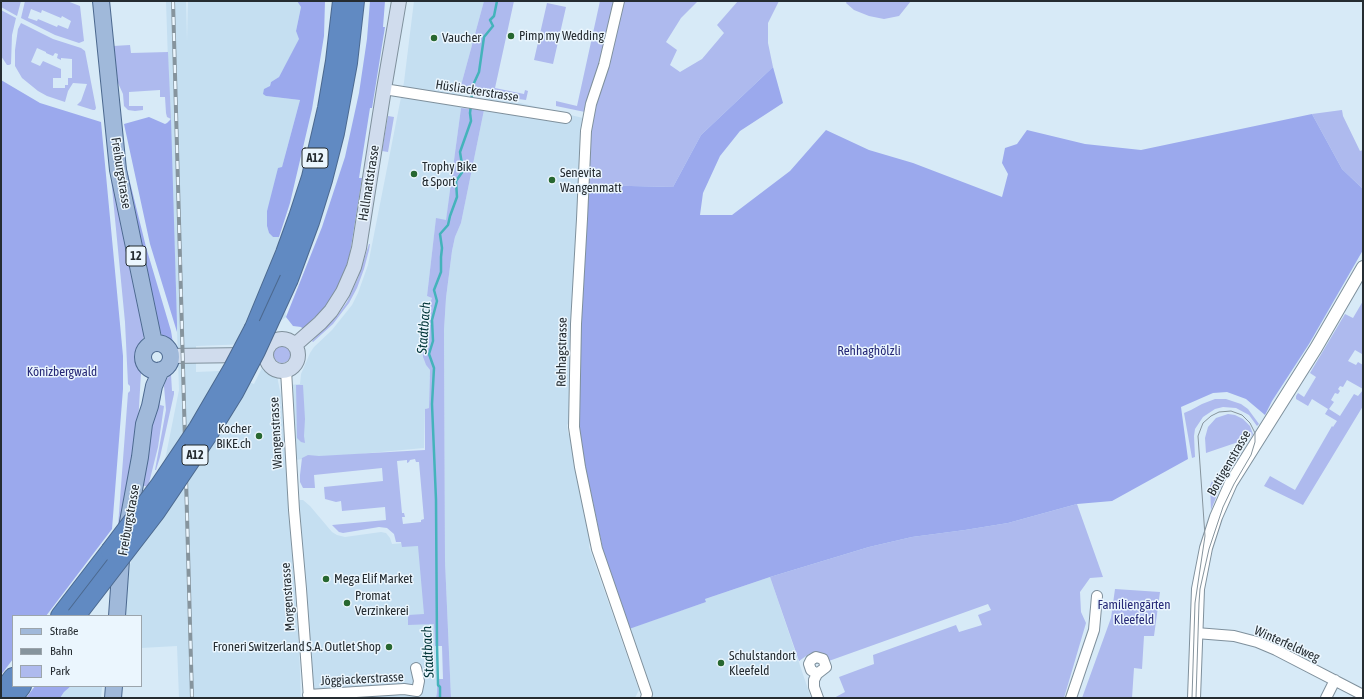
<!DOCTYPE html>
<meta charset="utf-8">
<style>
body{margin:0}
#map{position:relative;width:1364px;height:699px;overflow:hidden;background:#d7eaf7;font-family:"Asap Condensed",sans-serif}
canvas{display:block}
.frame{position:absolute;inset:0;border:2px solid #252c31;pointer-events:none}
.legend{position:absolute;left:12px;top:615px;width:130px;height:72px;box-sizing:border-box;background:#ebf6fe;border:1px solid #9ca5ac;margin:0;padding:5px 7px;list-style:none;font-size:12px;color:#252c31}
.legend li{display:flex;align-items:center;gap:8px;height:20px}
.legend b{width:20px;border:1px solid #9ca5ac}
</style>
<div id="map">
<canvas width="1364" height="699"></canvas>
<div class="frame"></div>
<ul class="legend">
<li><b style="height:5px;background:#a0b9da"></b>Straße</li>
<li><b style="height:5px;background:#86949d"></b>Bahn</li>
<li><b style="height:11px;background:#aebaee"></b>Park</li>
</ul>
</div>
<script>
const ctx = document.querySelector('canvas').getContext('2d');
ctx.lineJoin = 'round';
function paint(path, color) {
  ctx.fillStyle = color;
  ctx.fill(path, 'evenodd');
}
function toPath(rows) {
  const path = new Path2D();
  for (const r of rows) {
    if (r.length === 3) {
      path.moveTo(r[0] + r[2], r[1]);
      path.arc(r[0], r[1], r[2], 0, 2 * Math.PI);
      continue;
    }
    path.moveTo(r[0], r[1]);
    for (let i = 2; i < r.length; i += 2) path.lineTo(r[i], r[i + 1]);
  }
  return path;
}
function stroke(path, color, width, dash) {
  ctx.strokeStyle = color;
  ctx.lineWidth = width;
  ctx.lineCap = dash ? 'butt' : 'round';
  ctx.setLineDash(dash || []);
  ctx.stroke(path);
}
function write(font, color, halo, rows, align = 'center') {
  ctx.font = font + ' "Asap Condensed",sans-serif';
  ctx.lineWidth = 3;
  ctx.setLineDash([]);
  ctx.textBaseline = 'middle';
  ctx.strokeStyle = halo;
  ctx.fillStyle = color;
  for (const [text, x, y, turn = 0] of rows) {
    ctx.save();
    ctx.translate(x, y);
    ctx.rotate((+turn || 0) * Math.PI / 180);
    ctx.textAlign = isNaN(turn) ? turn : align;
    if (halo) ctx.strokeText(text, 0, 0);
    ctx.fillText(text, 0, 0);
    ctx.restore();
  }
}
paint(toPath([
 [166,1,186,1,187,41,188,1,297,1,301,7,296,31,300,39,279,77,271,82,266,96,300,100,282,167,267,211,267,226,269,233,273,237,279,237,286,317,249,344,196,346,196,372,220,371,254,384,262,368,277,376,281,396,288,497,299,647,301,698,179,698,177,646,141,648,141,616,124,616,130,565,166,455,179,390],
 [414,1,484,1,460,89,461,108,446,221,436,219,427,296,432,298,425,316,422,344,423,357,426,365,430,370,429,408,425,409,424,448,294,460,290,385,300,384,301,374,310,353,314,347,332,330,352,305,358,293,368,265,404,82],
 [487,95,583,118,571,420,567,425,568,433,573,438,590,540,589,547,639,690,635,698,451,698,445,561,444,330,446,298,452,251,455,237,461,223],
 [295,500,303,500,310,506,332,532,337,535,345,537,381,532,386,533,390,538,392,544,431,541,437,692,436,698,312,698],
 [770,577,811,698,654,698,630,628,706,602,705,599],
 [71,686,102,687,101,698,60,698,64,692]
]), '#c5dff1');
paint(toPath([
 [1,1,21,1,17,16,1,7],
 [25,1,67,1,80,6,84,41,79,43,55,35,21,18],
 [31,9,41,13,42,10,61,18,62,16,71,21,68,29,58,25,57,27,38,19,37,21,28,18],
 [484,1,514,1,495,88,524,94,525,90,528,91,526,100,487,95,460,89],
 [600,1,615,1,604,53,585,112,556,106,556,101,577,106],
 [622,1,698,1,681,18,666,42,677,50,670,65,680,72,702,59,724,33,717,25,738,1,779,1,768,23,768,43,773,67,701,135,673,187,588,185,590,130],
 [847,1,911,1,899,16,884,19,869,16,854,10,846,3],
 [547,3,566,7,553,64,534,60],
 [1,10,16,18,12,35,11,64,9,65,7,65,1,56],
 [21,23,53,39,81,48,85,51,96,108,95,110,93,110,77,105,81,101,87,84,73,83,68,91,65,102,47,96,38,91,22,78,15,66,15,50,18,29],
 [37,48,46,52,46,53,53,56,55,53,58,54,57,58,61,60,61,58,72,59,72,78,68,78,68,85,65,85,65,88,53,88,53,78,61,78,61,69,43,61,40,66,31,62],
 [130,45,131,53,168,52,171,119,167,117,166,113,165,97,160,97,160,90,129,92,129,106,143,106,143,110,135,111,128,110,124,106,123,94,118,83,113,46],
 [461,108,484,110,461,223,455,237,452,251,446,298,444,330,445,561,451,698,436,698,437,692,437,679,443,679,442,646,435,646,434,624,408,625,408,615,424,614,418,546,402,547,401,542,396,542,394,534,387,528,379,527,343,533,339,532,332,525,386,520,385,507,342,511,341,501,336,502,325,499,324,487,383,481,382,468,314,475,315,488,303,488,300,482,300,475,302,458,308,455,319,456,425,450,425,409,429,408,430,370,426,365,423,357,422,344,425,316,432,298,427,296,436,218,446,220],
 [415,459,416,462,419,462,424,519,421,520,421,522,403,524,402,517,405,517,404,513,402,513,397,461,407,460,407,463,409,462,410,460],
 [1342,110,1343,116,1360,151,1363,150,1363,189,1342,169,1312,114],
 [388,116,394,117,388,152,382,151],
 [106,126,143,324,144,336,137,355,141,373,138,424,120,526,118,526,128,393,130,391,130,386,128,384,125,322],
 [369,244,370,244,369,250,364,269,357,288,349,303,333,324,313,342,312,341,337,316,347,302,358,278],
 [1363,301,1363,353,1362,354,1355,350,1348,361,1356,365,1358,362,1363,365,1363,389,1347,380,1343,387,1340,386,1338,389,1340,391,1338,394,1335,393,1331,400,1334,402,1329,409,1340,416,1354,394,1358,396,1363,390,1363,406,1303,505,1264,486,1270,476,1295,490,1332,426,1333,427,1337,421,1325,414,1328,409,1312,399,1308,406,1296,399,1296,396,1298,393,1304,397,1316,377,1310,373,1345,314,1353,318],
 [282,354,9],
 [171,374,172,391,174,391,174,394,160,457,156,470,155,470,166,410,164,386,166,380],
 [296,385,303,385,305,419,304,436,305,443,301,442,297,438],
 [161,386,160,405,164,406,158,447,148,487,141,485,151,423],
 [1215,399,1226,399,1241,404,1248,409,1259,424,1257,426,1249,415,1236,408,1223,407,1215,409,1203,417,1195,429,1194,436,1195,457,1192,458,1184,413,1191,410,1202,404],
 [1228,414,1235,415,1243,419,1250,426,1253,434,1250,438,1206,453,1205,438,1208,427,1216,418],
 [1236,451,1241,453,1219,490,1211,510,1210,486,1212,481,1217,487,1233,460,1229,453],
 [1077,504,1103,577,1090,578,1080,592,1081,612,1086,623,1064,698,834,698,845,692,839,677,874,664,873,655,956,625,959,632,982,625,978,615,991,610,988,604,826,662,818,652,809,654,799,661,770,577,869,547,912,537,965,530,1008,523],
 [1115,589,1160,592,1154,636,1144,636,1142,669,1134,668,1132,698,1082,698,1111,618]
]), '#aebaee');
paint(toPath([
 [297,1,325,1,324,36,312,109,290,203,279,237,273,237,269,233,267,226,267,211,278,168,282,167,300,100,266,96,263,94,264,89,270,86,271,82,279,77,299,39,296,31,301,7],
 [370,1,385,1,383,27,385,27,372,108,370,108,359,178,362,178,350,253,347,264,337,289,326,306,303,329,301,327,293,326,286,317,322,227,345,157,359,93,367,39],
 [773,67,783,103,740,131,720,156,703,193,700,215,732,215,790,171,826,130,869,150,913,163,1002,197,1008,174,1002,163,1005,148,1017,144,1027,130,1085,144,1141,150,1312,114,1342,169,1363,189,1363,250,1309,344,1272,401,1265,415,1246,399,1227,392,1213,393,1181,407,1188,459,1112,501,1077,504,1008,523,965,530,912,537,869,547,770,577,705,599,706,602,629,629,606,564,583,456,579,427,578,358,588,185,673,187,701,135],
 [1,80,40,103,101,122,123,356,123,389,112,529,46,616,13,616,13,659,1,675],
 [149,117,165,124,167,123,171,119,177,323,177,332,150,244,124,124],
 [126,166,146,247,171,331,173,343,162,335,156,324,125,174],
 [35,686,71,686,64,692,60,698,26,698]
]), '#9ba9ed');
stroke(toPath([
 [471,100,474,83,479,72,484,37,493,26,490,20,494,16,497,1],
 [440,698,440,687,438,685,437,645,436,500,432,404,434,368,429,354,433,341,432,320,437,301,434,290,441,272,441,257,442,248,440,234,448,225,450,216,457,197,456,181,463,171,460,152,471,121,470,113,471,105]
]), '#44b3bb', 2.5);
const minor = toPath([
 [619,1,604,65,591,104,586,131,582,219,576,324,574,427,580,467,597,549,647,694,646,698],
 [384,89,566,118],
 [286,370,294,510,301,589,309,698],
 [1196,633,1234,636,1257,642,1276,650,1363,695],
 [416,668,419,681,417,691],
 [817,674,811,670,809,664,811,660,816,657,823,659,826,667,817,674,814,680,814,687,818,698],
 [308,695,404,689,417,691],
 [1071,698,1094,630,1097,596],
 [1326,698,1335,680]
]);
const tertiary = toPath([
 [1194,698,1198,589,1206,548,1216,517,1231,483,1316,348,1363,267]
]);
const secondary = toPath([
 [282,355,16],
 [295,345,320,323,331,311,343,292,354,267,359,248,384,89,399,1],
 [170,356,248,355]
]);
const primary = toPath([
 [101,1,118,170,154,343],
 [157,357,14],
 [117,616,121,560,140,457,144,424,150,406,154,386,161,370],
 [113,698,114,686]
]);
const motorway = toPath([
 [289,279,310,222,323,180,335,133,348,63,355,1],
 [254,328,285,253,298,217,311,177,327,108,335,61,342,1],
 [60,616,110,551],
 [1,693,13,677],
 [13,698,22,686]
]);
stroke(minor, '#7f909c', 12);
stroke(tertiary, '#7f909c', 14);
stroke(secondary, '#7f909c', 16);
stroke(primary, '#4c698f', 18);
stroke(motorway, '#4c698f', 20);
stroke(minor, '#fff', 10);
stroke(tertiary, '#fff', 12);
stroke(secondary, '#d0dced', 14);
stroke(primary, '#a0b9da', 16);
stroke(motorway, '#618ac2', 18);
stroke(toPath([
 [1192,698,1195,603,1205,536,1198,436,1203,423,1211,416,1219,412,1231,411,1242,415,1250,423,1255,433,1255,442,1251,455,1234,484,1223,507,1209,549,1200,589,1199,603,1196,698]
]), '#86949d', 1);
const rail = toPath([
 [173,1,192,698]
]);
stroke(rail, '#86949d', 4);
stroke(rail, '#ebf6fe', 2.5, [8]);
const motorwayBridge = toPath([
 [110,551,159,486,198,428,233,368,254,328],
 [76,616,156,512,208,435,234,393,256,351,289,279]
]);
stroke(motorwayBridge, '#4c698f', 20, []);
stroke(motorwayBridge, '#618ac2', 18);
for (const [x, y, r, color] of [
 [511,36,4,"#276730"],
 [434,38,4,"#276730"],
 [414,174,4,"#276730"],
 [552,180,4,"#276730"],
 [259,436,4,"#276730"],
 [326,579,4,"#276730"],
 [347,603,4,"#276730"],
 [389,647,4,"#276730"],
 [721,663,4,"#276730"]
]) {
  const dot = new Path2D();
  dot.arc(x, y, r, 0, 2 * Math.PI);
  ctx.fillStyle = color;
  ctx.fill(dot);
  stroke(dot, '#ebf6fe', 1.5);
}
for (const [x, y, w] of [
 [315,158,26],
 [136,256,20],
 [195,455,26]
]) {
  const box = new Path2D();
  box.roundRect(x - w / 2, y - 10, w, 20, 3);
  ctx.fillStyle = '#ebf6fe';
  ctx.fill(box);
  stroke(box, '#252c31', 1);
}
write('bold 12px', '#252c31', null, [
 ["A12",315,158],
 ["12",136,256],
 ["A12",195,455]
]);
write('13px', '#252c31', '#ebf6fe', [
 ["Pimp my Wedding",519,36],
 ["Vaucher",442,38],
 ["Trophy Bike",422,167],
 ["& Sport",422,182],
 ["Senevita",560,173],
 ["Wangenmatt",560,188],
 ["Kocher",251,429,"right"],
 ["BIKE.ch",251,444,"right"],
 ["Mega Elif Market",334,579],
 ["Promat",355,596],
 ["Verzinkerei",355,611],
 ["Froneri Switzerland S.A. Outlet Shop",381,647,"right"],
 ["Schulstandort",729,656],
 ["Kleefeld",729,671]
], 'left');
write('13px', '#252c31', '#ebf6fe', [
 ["Hüsliackerstrasse",477,91,9],
 ["Freiburgstrasse",121,173,81],
 ["Hallmattstrasse",369,183,-81],
 ["Rehhagstrasse",562,352,-89],
 ["Wangenstrasse",276,433,-93],
 ["Bottigenstrasse",1229,463,-60],
 ["Freiburgstrasse",129,520,-80],
 ["Morgenstrasse",288,597,-94],
 ["Winterfeldweg",1287,644,24],
 ["Jöggiackerstrasse",362,679,-3]
]);
write('13px', '#262977', '#ebf6fe', [
 ["Rehhaghölzli",869,351],
 ["Könizbergwald",62,372],
 ["Familiengärten",1134,605],
 ["Kleefeld",1134,620]
]);
write('italic 14px', '#003538', '#ebf6fe', [
 ["Stadtbach",424,328,-86],
 ["Stadtbach",428,652,-93]
]);
</script>
